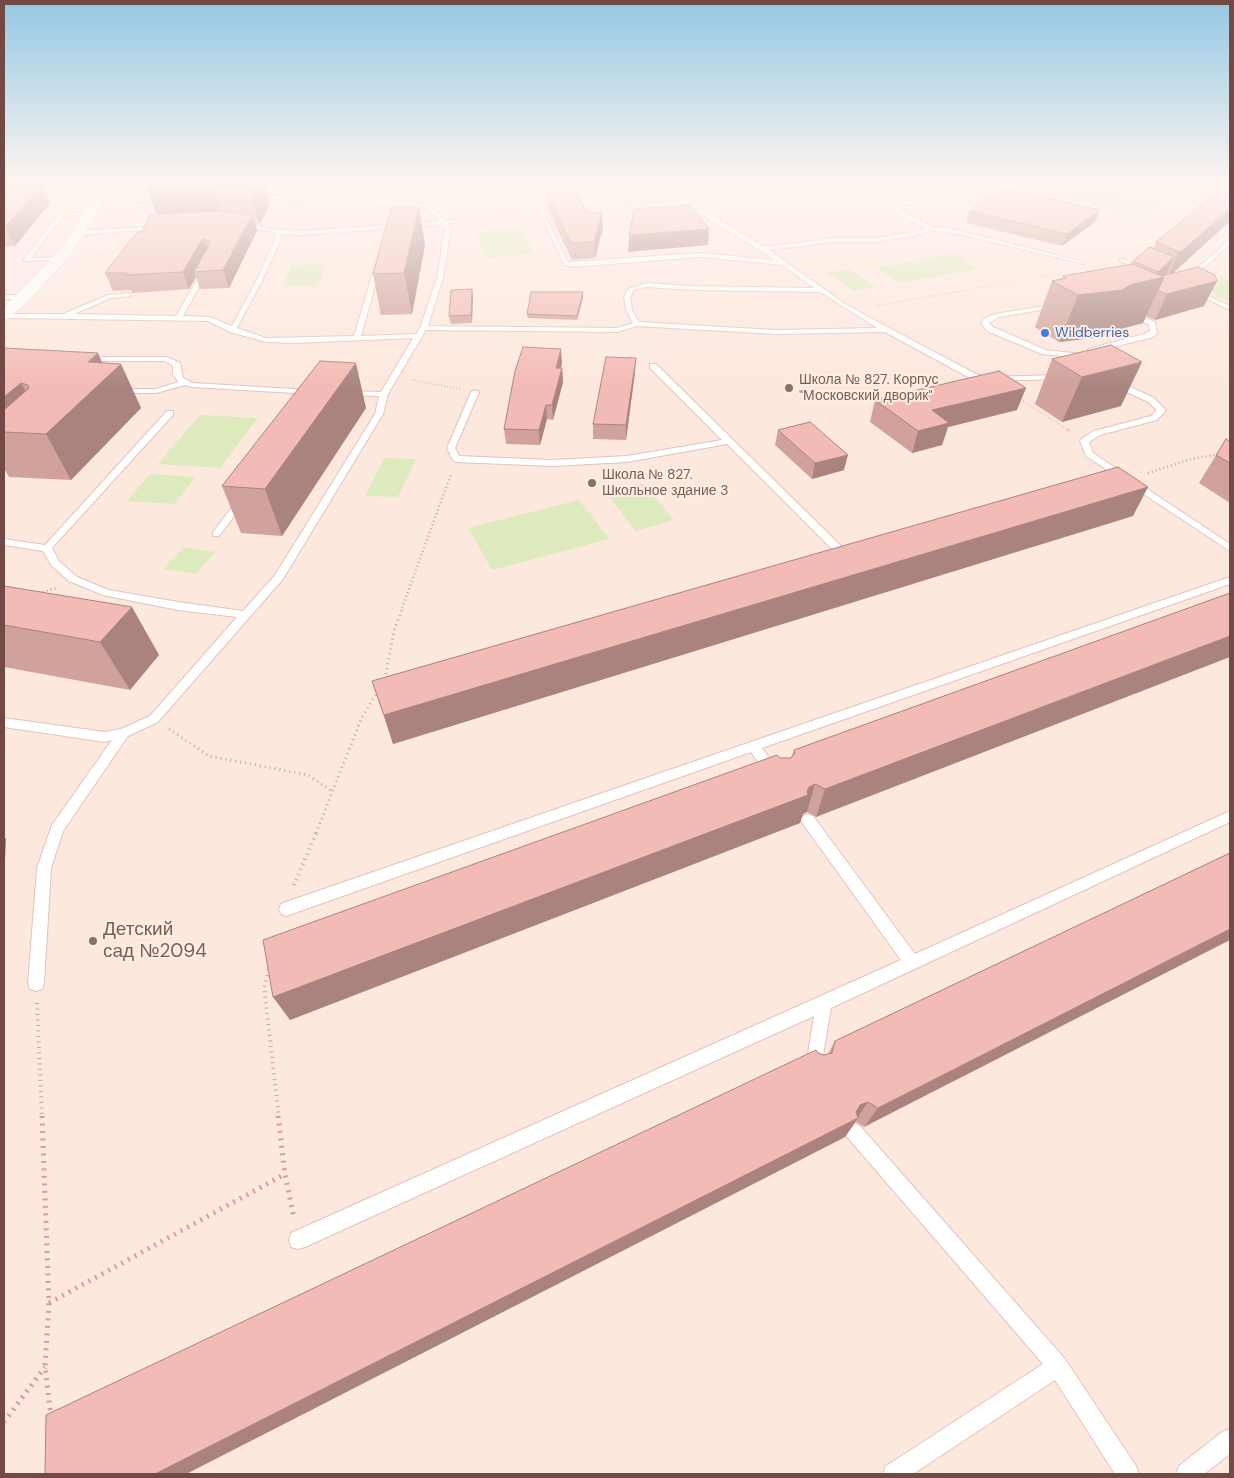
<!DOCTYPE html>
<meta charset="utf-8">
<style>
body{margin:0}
#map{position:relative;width:1234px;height:1478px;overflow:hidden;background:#fde8de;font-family:"DM Sans",sans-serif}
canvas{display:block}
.frame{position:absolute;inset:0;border:5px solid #734946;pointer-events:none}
</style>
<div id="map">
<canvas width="1234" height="1478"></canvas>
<div class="frame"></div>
</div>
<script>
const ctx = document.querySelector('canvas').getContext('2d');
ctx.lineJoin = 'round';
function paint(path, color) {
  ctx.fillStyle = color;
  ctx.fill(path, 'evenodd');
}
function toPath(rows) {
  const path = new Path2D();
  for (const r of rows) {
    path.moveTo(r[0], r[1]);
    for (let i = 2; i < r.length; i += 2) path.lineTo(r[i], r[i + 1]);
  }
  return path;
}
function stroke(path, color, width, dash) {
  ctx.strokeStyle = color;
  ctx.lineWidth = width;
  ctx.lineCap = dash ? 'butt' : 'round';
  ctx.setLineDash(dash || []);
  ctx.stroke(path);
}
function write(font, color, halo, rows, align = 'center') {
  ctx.font = font + ' "DM Sans",sans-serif';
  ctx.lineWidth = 4;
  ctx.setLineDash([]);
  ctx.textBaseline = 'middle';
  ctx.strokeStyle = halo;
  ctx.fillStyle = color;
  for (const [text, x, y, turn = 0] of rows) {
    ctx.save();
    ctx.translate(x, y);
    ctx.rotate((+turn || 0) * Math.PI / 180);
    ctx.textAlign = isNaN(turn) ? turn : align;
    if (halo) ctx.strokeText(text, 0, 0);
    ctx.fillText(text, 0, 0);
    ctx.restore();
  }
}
paint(toPath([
 [1081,187,1159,203,1146,215,1066,198],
 [521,228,534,253,487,258,476,232],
 [953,254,979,269,900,283,876,268],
 [320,263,326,265,318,285,282,287,292,265],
 [849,269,876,287,854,291,827,273],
 [1222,277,1230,280,1230,302,1193,285],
 [200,415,258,418,220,468,158,464],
 [384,458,416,459,398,497,365,496],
 [150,474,196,477,174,504,127,501],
 [643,484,674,520,636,531,606,493],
 [579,500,609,539,492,570,468,528],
 [184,547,215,552,196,574,164,569]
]), '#dceabd');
const lane = toPath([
 [56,182,62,182,52,195,31,199,28,197,48,193,56,182],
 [659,182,665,182,675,193,764,247,834,238,875,238,913,232,926,229,894,211,893,205,987,182,996,182,898,207,899,209,932,227,949,228,1084,262,1084,264,949,232,931,231,914,236,875,242,834,242,769,250,844,303,878,322,976,374,986,377,1060,375,1064,377,1060,379,986,381,970,378,885,332,775,334,637,326,617,332,426,330,388,394,383,414,283,579,158,722,128,736,63,831,51,868,44,984,42,989,36,991,30,989,28,984,37,868,52,825,112,740,105,742,4,727,4,718,105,732,121,729,150,716,237,617,178,610,103,595,69,581,51,565,43,551,4,545,4,539,45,545,167,411,173,411,173,415,52,548,59,561,77,577,109,590,178,602,243,611,275,575,375,414,379,396,346,395,342,393,346,391,381,392,413,338,294,343,266,342,230,332,208,321,4,318,4,314,63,314,108,295,128,293,130,294,130,296,111,298,74,314,176,316,203,269,206,267,209,269,183,316,209,317,232,326,257,279,274,242,276,233,237,225,237,223,279,230,302,231,440,221,428,210,421,206,409,205,249,198,251,195,409,201,424,204,432,208,445,221,459,220,459,222,448,224,451,229,443,278,428,326,617,328,633,323,626,310,624,297,628,289,647,283,693,286,814,288,782,265,700,257,573,267,564,265,538,208,545,204,669,193,659,182],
 [672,196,775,260,700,253,568,262,543,210,546,208,672,196],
 [442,225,445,229,437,278,420,328,416,334,361,336,381,265,378,263,375,265,354,336,266,338,237,328,263,279,280,242,282,234,302,235,442,225],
 [647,287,693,290,820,292,877,328,775,330,639,322,632,310,630,297,634,290,647,287],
 [1135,182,1145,182,1187,190,1196,182,1202,182,1188,194,1135,182],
 [171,202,169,205,91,210,88,208,171,202],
 [91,212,89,215,63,216,31,258,59,257,61,258,61,260,24,261,24,259,59,213,91,212],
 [161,226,159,229,79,235,76,233,79,231,161,226],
 [1230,239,1230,244,1205,267,1182,275,1182,273,1201,265,1230,239],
 [1120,259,1124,259,1148,270,1143,271,1120,261,1120,259],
 [1194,289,1230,306,1230,310,1192,292,1191,291,1194,289],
 [4,295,24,295,27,297,24,299,4,299,4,295],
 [1057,304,1060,306,1059,307,999,317,989,323,993,327,1046,350,1081,354,1084,354,1084,358,1042,354,987,331,981,323,985,318,995,314,1057,304],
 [1127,311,1131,311,1155,322,1157,334,1150,338,1088,353,1088,349,1144,334,1150,331,1149,325,1127,313,1127,311],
 [81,357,167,357,180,363,183,378,193,383,311,390,315,392,311,394,192,387,185,385,156,393,118,393,114,391,115,389,156,389,178,382,173,374,173,366,165,361,84,361,80,359,81,357],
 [650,364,656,364,842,547,842,551,834,551,727,444,627,462,552,466,456,462,452,459,447,448,471,392,475,390,479,392,455,448,459,456,552,460,627,456,722,440,650,368,650,364],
 [1110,380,1116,380,1154,398,1166,410,1157,420,1100,435,1089,442,1093,453,1230,544,1230,551,1086,456,1080,441,1081,439,1094,431,1151,416,1157,410,1148,402,1110,384,1110,380],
 [242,497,245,498,245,502,219,536,213,536,213,532,239,498,242,497],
 [1230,577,1230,584,762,748,778,769,779,773,778,777,768,777,751,752,286,916,281,914,279,909,281,904,286,902,1230,577],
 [1230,811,1230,822,831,1008,820,1073,814,1075,808,1073,806,1067,814,1016,305,1247,298,1249,291,1247,289,1240,291,1233,901,960,803,824,801,820,803,816,808,814,813,816,915,954,1230,811],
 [854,1123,860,1126,1065,1359,1136,1466,1139,1474,1115,1474,1055,1380,913,1474,883,1474,886,1466,1043,1364,848,1138,845,1132,848,1126,854,1123],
 [1230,1429,1230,1454,1204,1474,1176,1474,1179,1466,1222,1432,1230,1429]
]);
const secondary = toPath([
 [99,182,111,182,91,222,70,256,29,300,9,318,4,320,4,307,60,250,79,222,99,182]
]);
stroke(lane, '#e2c3bd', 2);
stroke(secondary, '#e8c2ba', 1);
stroke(toPath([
 [471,220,527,211],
 [1135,249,1182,206],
 [87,253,119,259],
 [1095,268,1111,263],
 [954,292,1062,273]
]), '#d79e99', 1, [0.5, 2]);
stroke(toPath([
 [876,306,961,291],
 [412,380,460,389],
 [1018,398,1070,431]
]), '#d79e99', 2, [0.5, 2.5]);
stroke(toPath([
 [1068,430,1071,432],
 [1148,473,1191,459,1219,454],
 [39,593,57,588],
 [402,608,451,474]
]), '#d79e99', 2.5, [1, 3]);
stroke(toPath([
 [385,679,394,631,403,607],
 [169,729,209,756,308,775,333,792],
 [316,833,362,717,378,691]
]), '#d79e99', 3, [1, 4]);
stroke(toPath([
 [294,885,317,831],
 [269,970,264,987,279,1117],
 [37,1003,42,1117]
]), '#d79e99', 4, [1, 4.5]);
stroke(toPath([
 [42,1116,49,1303,45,1366,51,1417],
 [278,1116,285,1174,294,1218],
 [49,1303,285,1174],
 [4,1422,45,1367]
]), '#d79e99', 5, [2, 5.5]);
paint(lane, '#fff');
paint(secondary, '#fff');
paint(toPath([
 [4,182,45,185,43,188,50,203,15,246,4,247],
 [149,182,264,182,270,205,260,224,255,223,257,231,229,288,200,289,196,277,189,289,132,293,131,290,113,291,105,273,156,214],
 [1075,182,1093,182,1084,184],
 [1230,182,1230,221,1173,273,1204,306,1155,320,1146,316,1143,323,1113,331,1102,337,1059,342,1035,327,1052,281,1062,279,1063,276,1131,264,1133,261,1153,248,1156,242],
 [547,194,587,213,602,212,603,228,595,258,572,260,548,210],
 [1100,210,1095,222,1062,246,966,223,969,211],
 [425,245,412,314,381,315,373,274],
 [472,289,473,297,472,323,451,324,449,316],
 [583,292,583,297,577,320,528,318,527,314],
 [1111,345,1121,406,1062,422,1035,404,1052,359],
 [4,348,102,363,121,364,141,408,71,480,9,477,4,468],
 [562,363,561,368,562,368,563,382,553,420,547,419,540,445,506,444,504,429],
 [635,372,626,440,593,439,593,424],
 [875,400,1017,410,948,427,942,445,912,453,870,422],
 [366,408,282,536,241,533,222,486],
 [778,430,844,470,812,479,775,445],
 [1226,439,1230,442,1230,503,1199,483],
 [1133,516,393,744,372,681],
 [4,586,159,655,130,690,4,667],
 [1230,593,816,817,807,812,803,814,800,823,290,1020,780,758,791,758,794,750],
 [1230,853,864,1127,856,1122,845,1137,186,1474,45,1474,818,1053,824,1055,828,1054,835,1041]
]), '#d1a19c');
paint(toPath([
 [4,182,44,182,45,185,43,188,50,203,15,246,5,227],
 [253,182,264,182,270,205,260,224,250,187],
 [1085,182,1093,182,1084,184],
 [211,183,222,219,160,223,146,187],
 [419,208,425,245,412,314,404,273],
 [1230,208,1230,221,1171,275,1168,276,1179,252],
 [1100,210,1095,222,1062,246,1067,234],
 [602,212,603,228,595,258,594,242],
 [252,215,257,231,229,288,223,270],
 [709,229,708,245,628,252,629,235],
 [204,239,210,255,194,272,196,277,189,289,183,272,201,241],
 [1174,257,1163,282,1161,284,1143,323,1113,331,1102,337,1059,342,1078,295,1133,284,1154,279,1158,272],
 [1217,281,1204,306,1155,320,1167,294],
 [472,289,473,297,472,323,471,315],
 [583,292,583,297,577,320,577,316],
 [561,349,562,363,557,382,556,368],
 [98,353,108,376,121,364,141,408,71,480,46,434,88,362],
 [636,358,635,372,626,440,626,425],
 [1142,362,1121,406,1062,422,1082,377],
 [356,363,366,408,282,536,265,489],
 [562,368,563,382,553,420,552,405],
 [21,383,46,428,4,432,4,397],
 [1026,388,1017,410,948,427,942,445,912,453,918,431,932,410],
 [546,405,547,419,540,445,539,430],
 [848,455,844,470,812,479,815,463],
 [1148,487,1133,516,393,744,384,715],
 [132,607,159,655,130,690,100,642],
 [1230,636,1230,657,816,817,825,789],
 [815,784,807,812,803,814,800,823,290,1020,273,997,807,791,809,787],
 [4,837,6,839,5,861,4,861],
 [1230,929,1230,940,864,1127,878,1108],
 [868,1102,845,1137,186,1474,155,1474,860,1105]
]), '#aa837f');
const building = toPath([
 [28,182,26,186,42,185,5,227,4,227,4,183,7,185,28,182],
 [149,182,253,182,250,187,211,183,146,187,149,182],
 [1229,182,1230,182,1230,208,1182,251,1179,252,1156,242,1229,182],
 [1005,189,1100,210,1067,234,969,211,1005,189],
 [575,192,587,213,602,212,594,242,571,243,547,194,575,192],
 [690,205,709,229,629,235,634,209,690,205],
 [391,208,419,208,404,273,373,274,391,208],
 [217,211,252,215,223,270,194,272,210,243,210,241,204,239,201,241,183,272,125,275,127,273,105,273,137,232,142,232,150,215,217,211],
 [1150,247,1174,257,1158,272,1133,261,1150,247],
 [1132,264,1164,277,1133,284,1122,290,1078,295,1052,281,1066,278,1063,276,1132,264],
 [1198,267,1215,275,1217,281,1167,294,1158,291,1164,277,1162,276,1198,267],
 [472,289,471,315,449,316,451,290,472,289],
 [531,292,583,292,577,316,527,314,531,292],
 [1111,345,1142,362,1082,377,1052,359,1111,345],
 [523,347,561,349,556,368,562,368,552,405,546,405,539,430,504,429,515,371,523,347],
 [4,348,98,353,88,362,121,364,46,434,4,432,4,410,29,388,28,385,21,383,4,397,4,348],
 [606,357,636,358,626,425,593,424,606,357],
 [320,361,356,363,265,489,222,486,320,361],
 [999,371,1026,388,932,410,949,423,918,431,875,400,999,371],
 [810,422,848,455,815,463,778,430,810,422],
 [1226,439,1230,442,1230,463,1216,455,1226,439],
 [1118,467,1148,487,384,715,372,681,1118,467],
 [4,586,132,607,100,642,4,625,4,586],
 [1230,593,1230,636,825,789,815,784,809,787,807,791,808,795,273,997,263,940,777,755,780,758,791,758,795,753,794,750,1230,593],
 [1230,853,1230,929,878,1108,868,1102,860,1105,856,1112,858,1118,155,1474,45,1474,46,1415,816,1050,818,1053,824,1055,832,1053,835,1041,1230,853]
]);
paint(building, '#f3bbb5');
stroke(building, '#aa837f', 1);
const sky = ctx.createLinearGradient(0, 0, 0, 389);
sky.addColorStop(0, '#93c8e4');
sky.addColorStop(0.47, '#fef5f0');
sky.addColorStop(1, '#fef5f000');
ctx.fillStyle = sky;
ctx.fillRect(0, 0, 1234, 389);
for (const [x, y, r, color] of [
 [1045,333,5,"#3f7fe0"],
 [789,388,5,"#8d6e63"],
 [592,483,5,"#8d6e63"],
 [93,941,5,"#8d6e63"]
]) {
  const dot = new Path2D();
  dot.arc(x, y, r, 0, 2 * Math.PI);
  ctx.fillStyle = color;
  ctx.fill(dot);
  stroke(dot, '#ffede4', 2);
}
write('14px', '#366cbe', '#ffede4', [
 ["Wildberries",1055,333]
], 'left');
write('14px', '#785e54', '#ffede4', [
 ["Школа № 827. Корпус",799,380],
 ["\"Московский дворик\"",799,396],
 ["Школа № 827.",602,475],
 ["Школьное здание 3",602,491]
], 'left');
write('19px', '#785e54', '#ffede4', [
 ["Детский",103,930],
 ["сад №2094",103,952]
], 'left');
</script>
